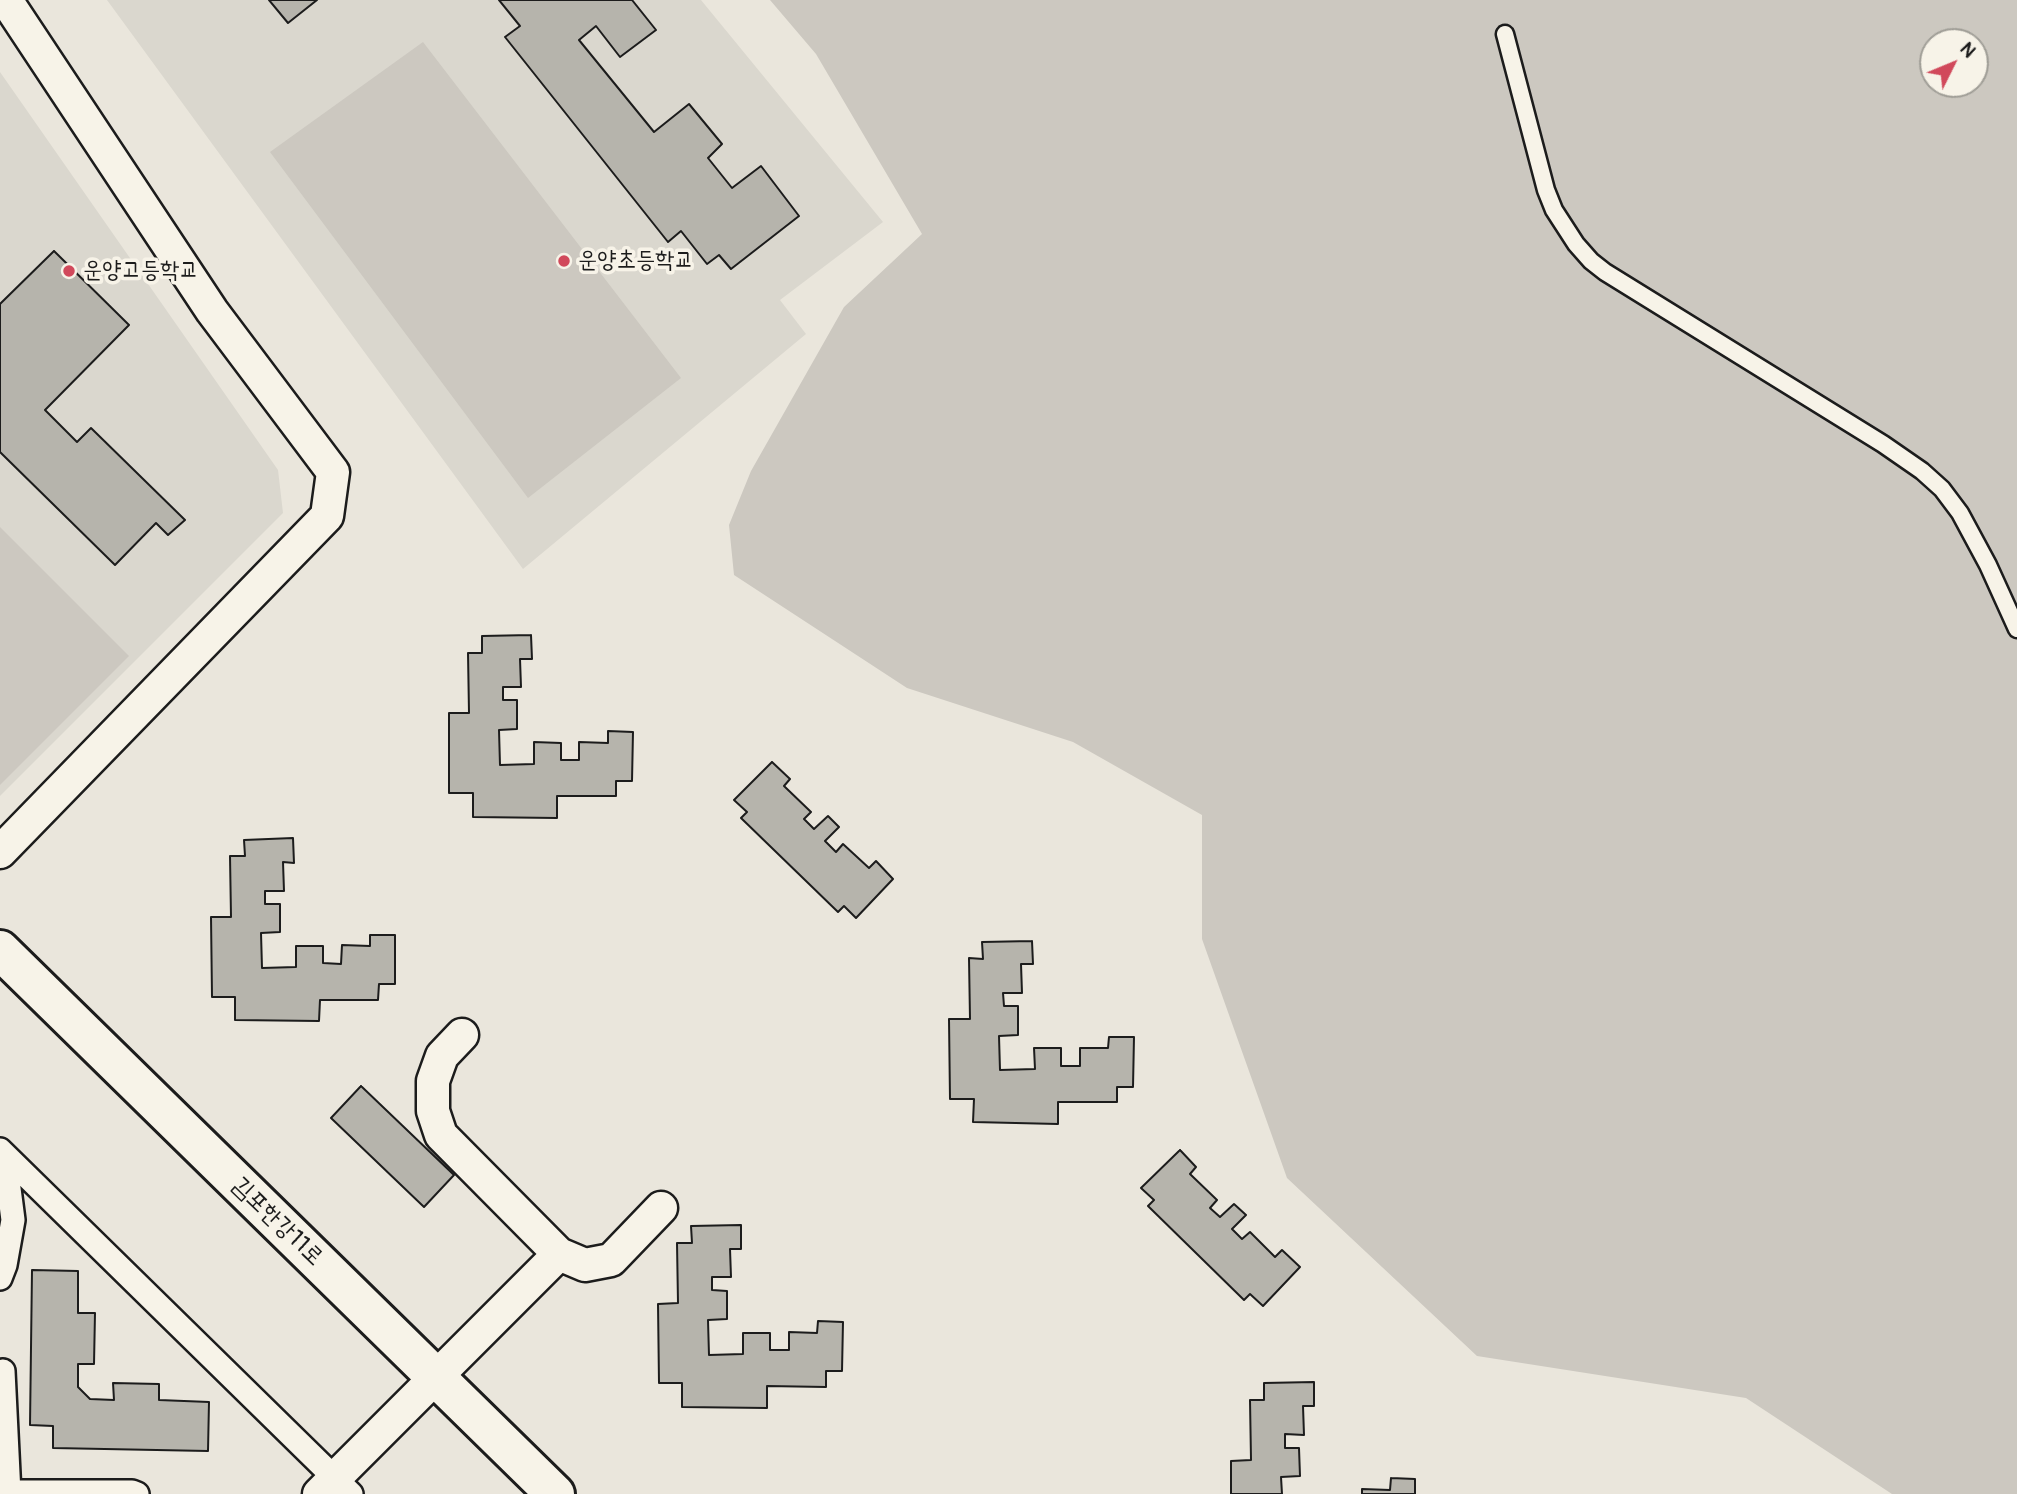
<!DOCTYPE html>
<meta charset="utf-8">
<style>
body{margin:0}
#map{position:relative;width:2017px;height:1494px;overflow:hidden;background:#eae6dc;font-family:Pangolin,sans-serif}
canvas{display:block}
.north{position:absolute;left:1919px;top:28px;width:70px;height:70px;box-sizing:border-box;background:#f7f3e8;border:2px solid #9f9d96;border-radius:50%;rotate:47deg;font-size:19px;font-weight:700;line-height:28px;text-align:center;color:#1c1c1c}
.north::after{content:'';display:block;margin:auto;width:24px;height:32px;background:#d1495b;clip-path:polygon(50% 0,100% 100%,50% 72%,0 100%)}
</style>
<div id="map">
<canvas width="2017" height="1494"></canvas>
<div class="north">N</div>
</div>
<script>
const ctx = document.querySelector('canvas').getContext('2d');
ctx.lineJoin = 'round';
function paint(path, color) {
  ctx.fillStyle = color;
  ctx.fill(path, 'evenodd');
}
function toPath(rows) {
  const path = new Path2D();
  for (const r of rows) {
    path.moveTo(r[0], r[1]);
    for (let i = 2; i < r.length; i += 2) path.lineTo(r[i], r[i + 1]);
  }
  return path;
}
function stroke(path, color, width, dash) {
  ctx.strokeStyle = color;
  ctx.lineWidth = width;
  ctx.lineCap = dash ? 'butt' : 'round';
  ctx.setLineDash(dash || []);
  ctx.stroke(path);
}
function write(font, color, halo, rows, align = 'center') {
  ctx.font = font + ' Pangolin,"Poor Story",sans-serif';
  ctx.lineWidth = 7;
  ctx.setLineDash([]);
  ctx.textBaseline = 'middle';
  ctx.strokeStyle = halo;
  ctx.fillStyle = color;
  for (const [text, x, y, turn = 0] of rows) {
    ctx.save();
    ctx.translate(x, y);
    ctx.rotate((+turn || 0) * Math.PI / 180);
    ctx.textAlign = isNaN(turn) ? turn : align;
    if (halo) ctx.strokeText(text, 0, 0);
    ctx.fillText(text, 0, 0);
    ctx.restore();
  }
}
paint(toPath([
 [107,0,701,0,883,222,780,300,806,334,523,569],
 [0,72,278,470,283,513,0,796]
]), '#dad7ce');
paint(toPath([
 [770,0,2017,0,2017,1494,1892,1494,1746,1398,1477,1356,1287,1178,1202,939,1202,815,1073,742,907,688,734,575,729,525,751,471,844,307,922,234,816,54],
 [1933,42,1975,42,1975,84,1933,84],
 [423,42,681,378,528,498,270,152],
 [0,527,129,656,0,785]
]), '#ccc8c0');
const building = toPath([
 [269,0,317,0,288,23,269,0],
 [499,0,632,0,656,30,620,57,596,26,579,40,654,132,689,104,722,144,708,158,732,188,761,166,799,216,731,269,719,255,707,264,681,231,668,242,505,37,520,26,499,0],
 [54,251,129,325,45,410,77,442,91,428,185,520,168,535,156,523,115,565,0,452,0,304,54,251],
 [531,635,532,659,520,659,521,687,503,687,503,700,517,700,517,729,499,730,500,765,534,764,534,742,561,743,561,760,579,760,579,742,608,743,608,731,633,732,632,781,616,781,616,796,557,796,557,818,473,817,473,793,449,793,449,713,469,713,468,653,482,653,482,636,531,635],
 [772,762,790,779,784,786,811,812,804,819,814,829,828,816,839,827,825,841,836,852,843,844,869,868,876,861,893,879,856,918,844,906,838,912,741,818,747,812,734,800,772,762],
 [293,838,294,863,283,862,284,891,265,891,265,904,280,904,280,932,261,933,262,968,296,967,296,946,323,946,323,963,341,964,342,945,370,946,370,935,395,935,395,984,379,984,378,1000,320,1000,319,1021,235,1020,235,997,212,997,211,917,231,917,230,856,245,856,244,840,293,838],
 [1032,941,1033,964,1021,964,1022,993,1003,993,1004,1006,1018,1006,1018,1035,999,1036,1000,1070,1035,1069,1034,1048,1061,1048,1061,1066,1080,1066,1080,1048,1108,1048,1109,1037,1134,1037,1133,1087,1117,1087,1117,1102,1058,1102,1058,1124,973,1122,974,1099,950,1099,949,1019,970,1019,969,958,983,959,982,942,1032,941],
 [361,1086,454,1175,424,1207,331,1118,361,1086],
 [1180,1150,1196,1167,1190,1174,1217,1200,1210,1208,1220,1217,1234,1204,1246,1215,1232,1229,1242,1239,1250,1232,1275,1257,1282,1250,1300,1267,1263,1306,1250,1294,1244,1300,1148,1206,1154,1200,1141,1188,1180,1150],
 [741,1225,741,1249,730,1249,731,1277,712,1277,712,1290,727,1291,727,1319,708,1320,709,1355,743,1354,743,1333,770,1333,770,1350,789,1350,789,1332,817,1333,818,1321,843,1322,842,1371,826,1371,826,1387,767,1386,767,1408,682,1407,682,1383,659,1383,658,1304,678,1303,677,1243,692,1243,691,1226,741,1225],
 [32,1270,78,1271,78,1313,95,1313,94,1364,78,1364,78,1387,90,1399,114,1400,113,1383,159,1384,159,1400,209,1402,208,1451,53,1448,53,1426,30,1425,32,1270],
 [1314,1382,1314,1406,1303,1406,1304,1435,1285,1434,1285,1448,1299,1448,1300,1476,1281,1477,1282,1494,1231,1494,1231,1461,1251,1460,1250,1400,1264,1400,1264,1383,1314,1382],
 [1391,1478,1415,1479,1415,1494,1362,1494,1362,1489,1390,1490,1391,1478]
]);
paint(building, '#b6b4ac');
stroke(building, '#1c1c1c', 2);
const service = toPath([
 [1505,34,1546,190,1554,210,1576,244,1591,261,1605,272,1883,444,1922,471,1942,489,1960,513,1988,565,2017,629]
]);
const pedestrian = toPath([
 [0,1150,351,1494],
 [0,1158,7,1173,13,1220,5,1265,0,1278],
 [3,1371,9,1494],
 [9,1492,132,1492,137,1494]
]);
const minor = toPath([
 [0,852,327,516,333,472,212,311,6,0],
 [462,1035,442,1056,433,1081,433,1111,441,1135,559,1254,585,1265,611,1260,661,1208],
 [319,1494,559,1254]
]);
const tertiary = toPath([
 [0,950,555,1494]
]);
stroke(service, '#1c1c1c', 21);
stroke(pedestrian, '#1c1c1c', 28);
stroke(minor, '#1c1c1c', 37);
stroke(tertiary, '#1c1c1c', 44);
stroke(service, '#f7f3e8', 16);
stroke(pedestrian, '#f7f3e8', 23);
stroke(minor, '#f7f3e8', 32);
stroke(tertiary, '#f7f3e8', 38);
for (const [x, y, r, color] of [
 [564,261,7,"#d1495b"],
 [69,271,7,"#d1495b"]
]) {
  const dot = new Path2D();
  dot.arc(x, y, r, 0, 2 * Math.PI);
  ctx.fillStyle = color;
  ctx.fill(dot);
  stroke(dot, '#f7f3e8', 2.5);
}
write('24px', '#1c1c1c', '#f7f3e8', [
 ["운양초등학교",578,261],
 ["운양고등학교",83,271]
], 'left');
write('24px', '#1c1c1c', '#f7f3e8', [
 ["김포한강11로",277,1222,44]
]);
</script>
